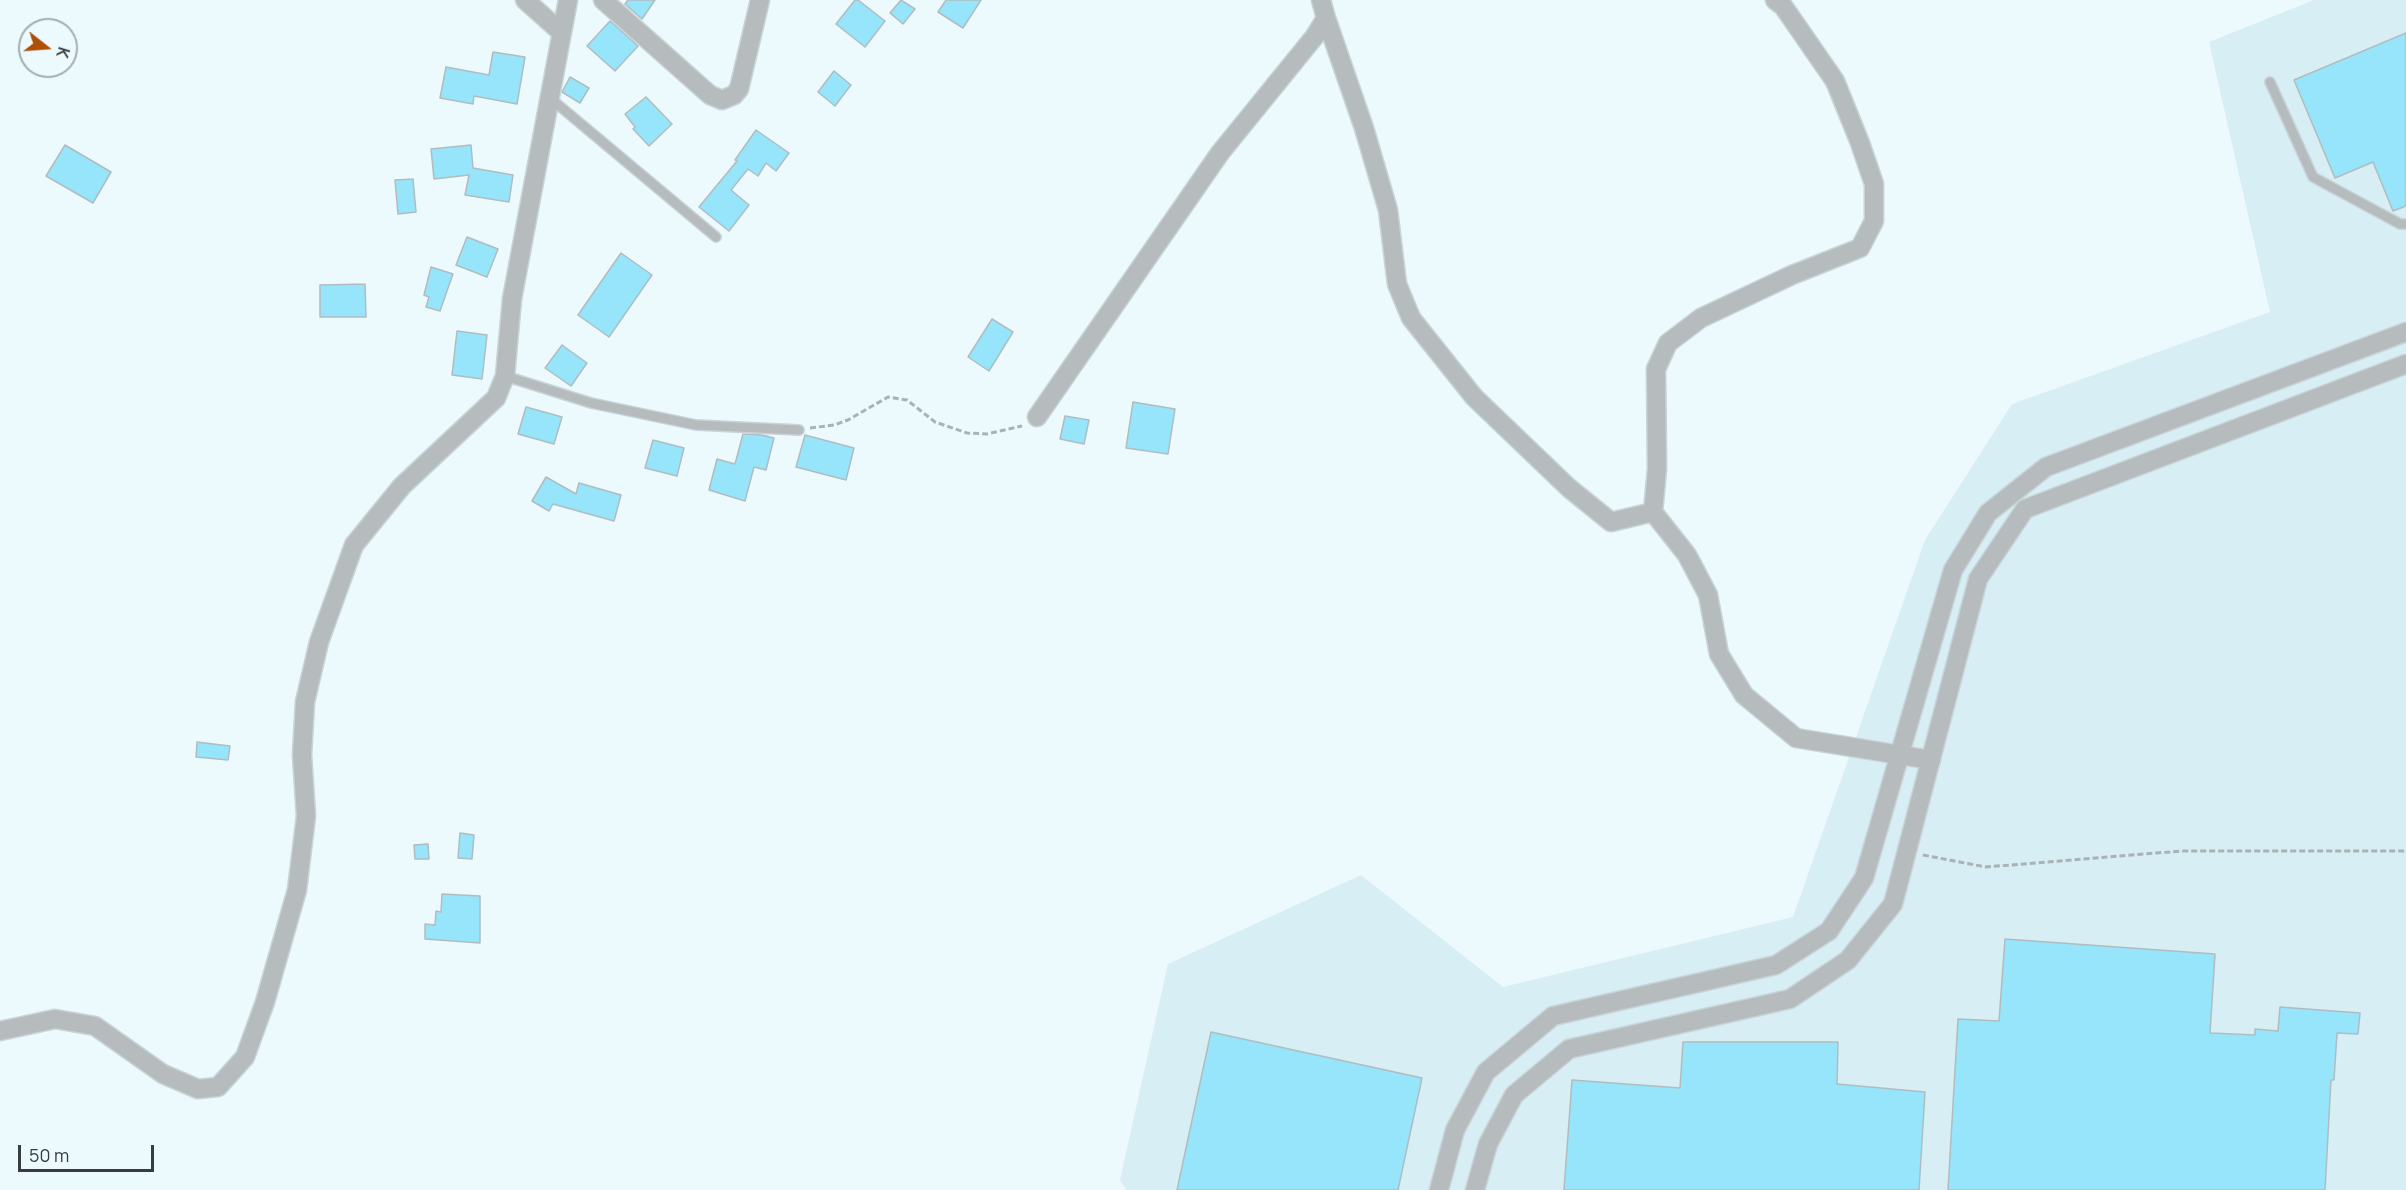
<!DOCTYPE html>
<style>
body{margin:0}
#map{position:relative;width:2406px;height:1190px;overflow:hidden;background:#ecfafe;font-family:Manrope,sans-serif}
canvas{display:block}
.north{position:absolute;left:18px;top:18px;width:60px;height:60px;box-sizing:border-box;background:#ecfafe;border:2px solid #a4aeb1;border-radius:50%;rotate:107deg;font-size:16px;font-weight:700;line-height:24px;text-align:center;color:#373d3e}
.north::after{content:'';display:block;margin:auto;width:21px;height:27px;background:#af4f05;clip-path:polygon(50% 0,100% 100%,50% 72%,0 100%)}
.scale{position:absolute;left:18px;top:1145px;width:136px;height:27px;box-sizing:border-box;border:3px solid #373d3e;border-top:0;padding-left:8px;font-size:18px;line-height:21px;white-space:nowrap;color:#373d3e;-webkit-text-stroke:4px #ecfafe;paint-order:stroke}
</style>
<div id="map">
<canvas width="2406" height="1190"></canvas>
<div class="north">K</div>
<div class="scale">50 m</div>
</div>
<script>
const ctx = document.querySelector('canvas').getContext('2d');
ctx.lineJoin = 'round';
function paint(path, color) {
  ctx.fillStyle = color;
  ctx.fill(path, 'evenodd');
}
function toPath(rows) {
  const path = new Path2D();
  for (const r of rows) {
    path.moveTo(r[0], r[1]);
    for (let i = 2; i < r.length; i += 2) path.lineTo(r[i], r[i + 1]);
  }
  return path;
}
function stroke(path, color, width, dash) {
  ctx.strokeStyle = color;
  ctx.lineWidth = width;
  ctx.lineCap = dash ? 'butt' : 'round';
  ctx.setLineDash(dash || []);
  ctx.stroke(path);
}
paint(toPath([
 [2314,0,2406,0,2406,1190,1126,1190,1120,1180,1168,964,1361,875,1503,987,1793,917,1925,540,2012,404,2270,312,2209,42]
]), '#d7eef4');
const building = toPath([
 [628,0,655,0,642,19,625,4,628,0],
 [855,0,858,0,885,21,865,47,836,24,855,0],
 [901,0,915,9,903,24,890,13,901,0],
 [946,0,981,0,963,28,938,12,946,0],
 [610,21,638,46,615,71,587,46,610,21],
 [2406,33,2406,206,2393,211,2373,162,2335,178,2294,80,2406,33],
 [493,52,525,57,517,104,474,96,473,104,440,98,446,67,489,75,493,52],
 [834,71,851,85,835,106,818,92,834,71],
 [570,77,589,88,580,103,562,92,570,77],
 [646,97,672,124,649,146,633,129,635,127,625,114,646,97],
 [756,130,789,153,776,171,766,163,758,176,748,169,731,190,749,205,729,231,699,207,737,161,735,160,756,130],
 [65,145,111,172,93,203,46,176,65,145],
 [471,145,473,168,513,175,509,202,465,195,469,175,434,179,431,149,471,145],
 [413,179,416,212,398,214,395,180,413,179],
 [467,237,498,249,487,277,456,265,467,237],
 [621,253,652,275,609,337,578,315,621,253],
 [431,267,453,274,440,311,426,307,429,297,424,295,431,267],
 [365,284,366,317,320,317,320,285,365,284],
 [992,319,1013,332,989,371,968,357,992,319],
 [457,331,487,335,482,379,452,375,457,331],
 [562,345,587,363,571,386,545,368,562,345],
 [1133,402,1175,409,1168,454,1126,448,1133,402],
 [526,407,562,417,554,444,518,434,526,407],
 [1065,416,1089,420,1084,444,1060,439,1065,416],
 [743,434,762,435,774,438,766,470,754,467,745,501,709,490,717,459,735,464,743,434],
 [805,435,854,448,846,480,796,467,805,435],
 [653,440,684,448,677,476,645,468,653,440],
 [546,477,576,494,579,483,621,495,614,521,553,504,549,511,532,501,546,477],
 [197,742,230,746,228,760,196,757,197,742],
 [460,833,474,835,472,859,458,858,460,833],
 [428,844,429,859,415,859,414,845,428,844],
 [442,894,480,896,480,943,425,939,425,924,435,925,436,911,441,912,442,894],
 [2005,939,2215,954,2210,1033,2255,1035,2255,1029,2278,1031,2280,1007,2360,1013,2358,1034,2337,1033,2334,1080,2331,1080,2325,1190,1948,1190,1958,1019,1999,1021,2005,939],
 [1211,1032,1422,1078,1398,1190,1177,1190,1211,1032],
 [1683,1042,1838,1042,1837,1084,1925,1092,1919,1190,1564,1190,1572,1080,1680,1088,1683,1042]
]);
paint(building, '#96e5fa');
stroke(building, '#afbdc1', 1.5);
const service = toPath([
 [2270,82,2313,177,2400,224,2406,224],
 [550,98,716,237],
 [505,376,591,403,696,425,799,430]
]);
const minor = toPath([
 [525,0,562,33],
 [603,0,710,95,722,100,734,95,739,89,760,0],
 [1326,18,1364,128,1388,210,1397,284,1411,318,1474,397,1569,488,1611,522,1653,512,1687,555,1708,595,1719,654,1744,695,1796,738,1931,760],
 [1037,417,1220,153,1315,36,1326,18,1321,0],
 [1653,512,1657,469,1656,369,1668,343,1701,318,1792,275,1860,248,1874,221,1874,184,1860,143,1835,81,1783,6,1775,0],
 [0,1031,55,1019,95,1026,163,1074,198,1089,218,1087,245,1057,265,1002,297,890,306,816,302,755,305,702,319,642,354,545,402,486,496,398,505,376,512,299,568,0]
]);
const tertiary = toPath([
 [1439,1190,1455,1130,1486,1072,1553,1016,1776,965,1829,931,1864,878,1953,570,1988,513,2046,467,2406,332],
 [1475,1190,1488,1144,1514,1095,1569,1049,1790,999,1848,960,1893,904,1978,579,2025,509,2406,364]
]);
stroke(service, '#c8d4d8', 12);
stroke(minor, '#c8d4d8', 21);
stroke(tertiary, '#c8d4d8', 21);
stroke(toPath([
 [810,428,834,425,848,420,888,397,907,400,935,422,967,433,987,434,1022,426],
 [1923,855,1986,867,2181,851,2406,851]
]), '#a8b3b6', 3, [6, 3]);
stroke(service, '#b6bcbe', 9);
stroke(minor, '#b6bcbe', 18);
stroke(tertiary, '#b6bcbe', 18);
</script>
